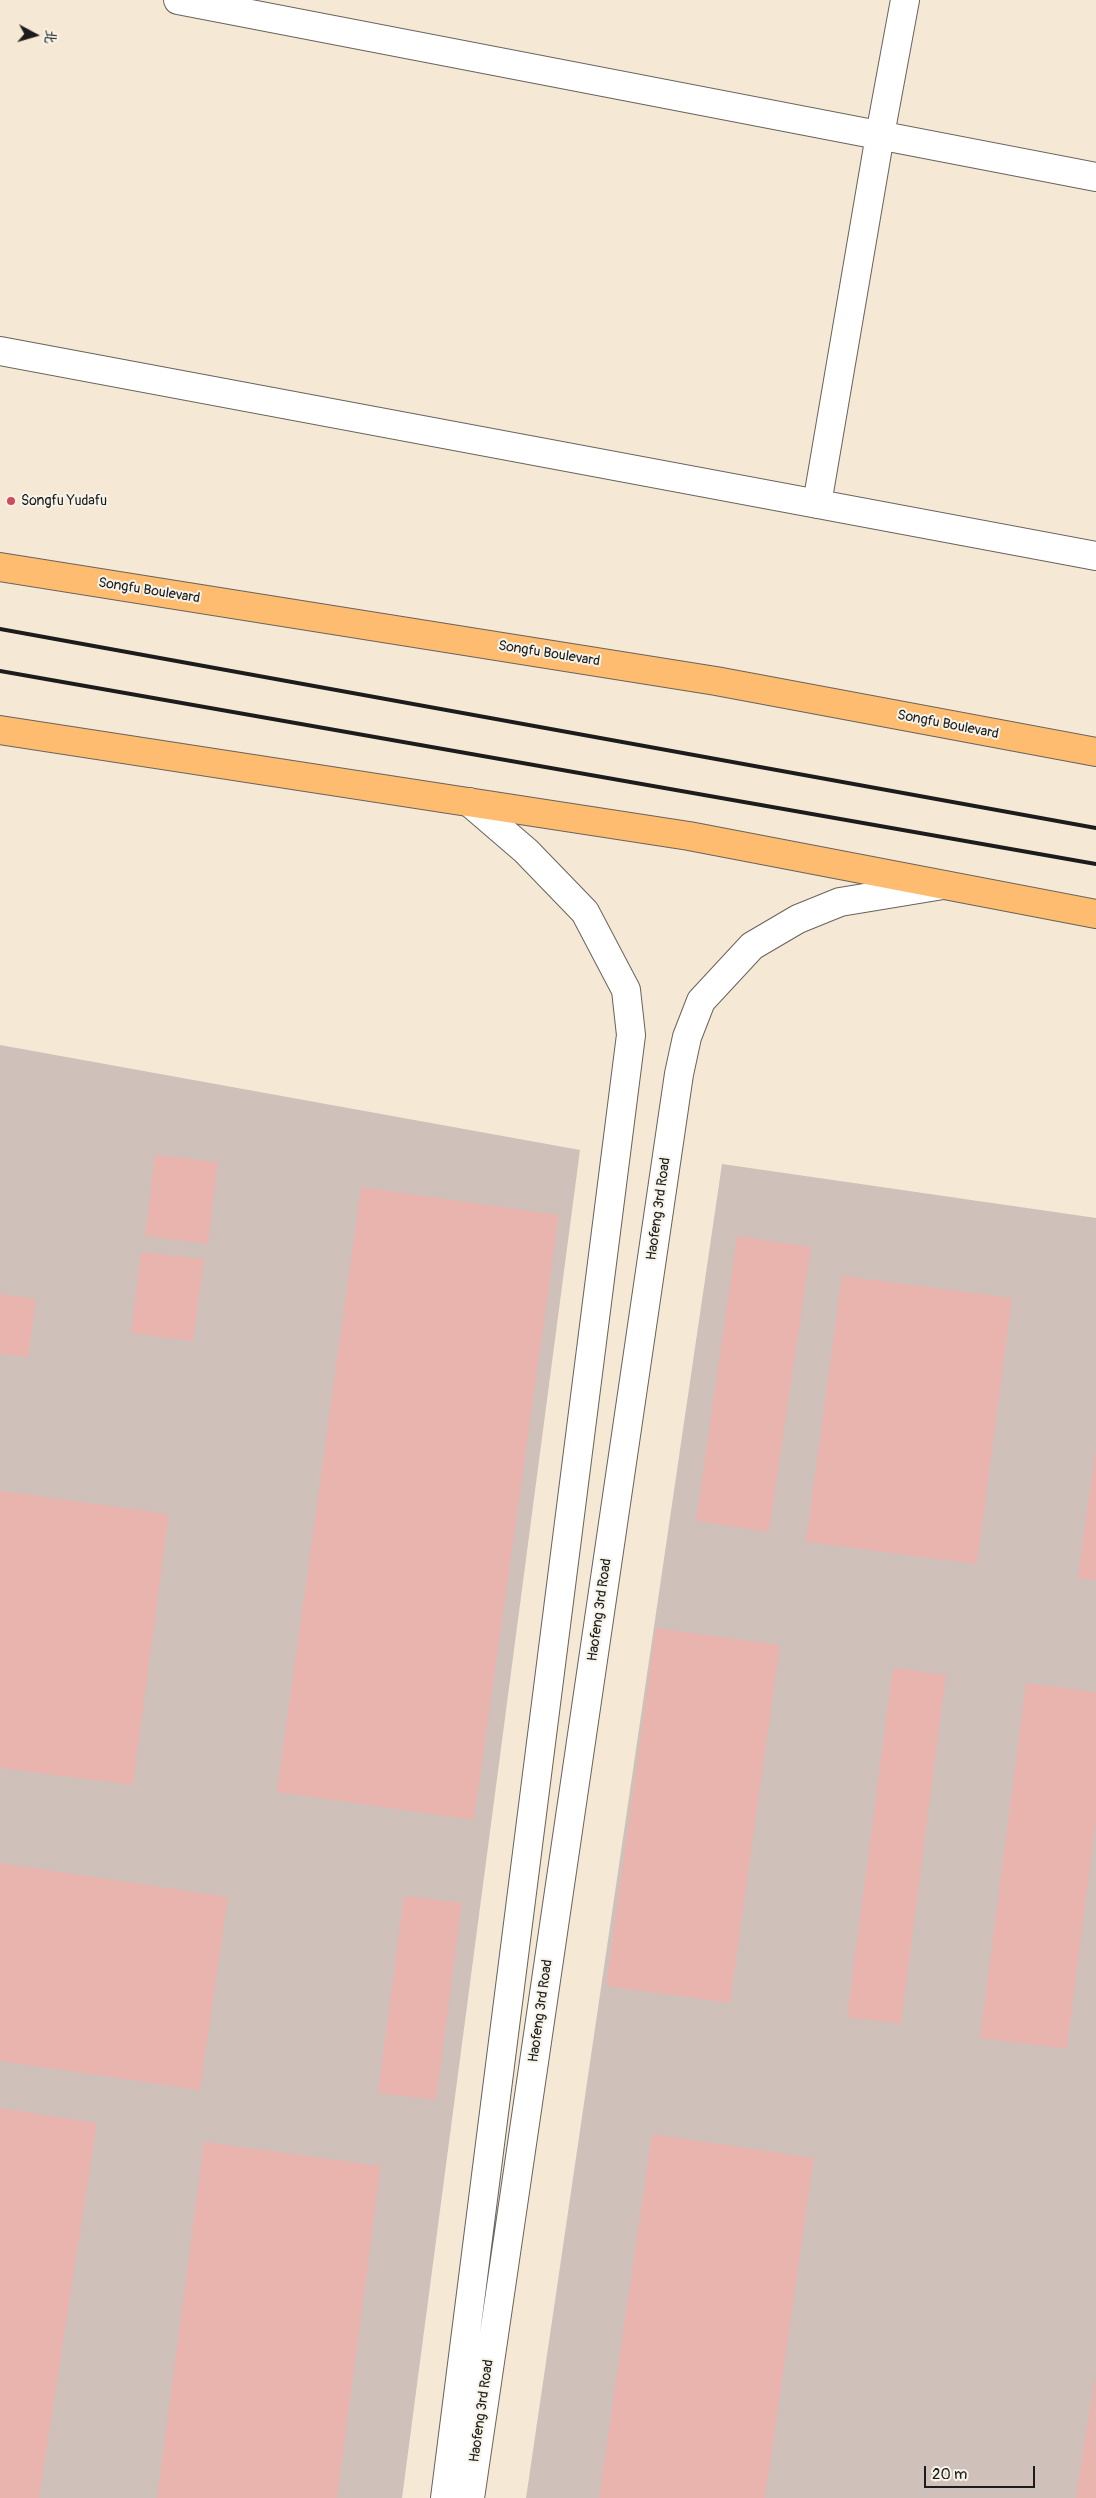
<!DOCTYPE html>
<meta charset="utf-8">
<style>
body{margin:0}
#map{position:relative;width:1096px;height:2498px;overflow:hidden;background:#f5e8d4;font-family:Pangolin,"LXGW WenKai TC",sans-serif}
canvas{display:block}
.north{position:absolute;left:10px;top:10px;width:50px;height:50px;-webkit-text-stroke:4px #f7f3e8;paint-order:stroke;rotate:96deg;font-size:14px;font-weight:700;line-height:20px;text-align:center;color:#1c1c1c}
.north::after{content:'';display:block;margin:auto;width:18px;height:22px;background:#1c1c1c;clip-path:polygon(50% 0,100% 100%,50% 72%,0 100%)}
.scale{position:absolute;left:924px;top:2466px;width:111px;height:22px;box-sizing:border-box;border:2px solid #1c1c1c;border-top:0;padding-left:6px;font-size:15px;line-height:18px;white-space:nowrap;color:#1c1c1c;-webkit-text-stroke:4px #f7f3e8;paint-order:stroke}
</style>
<div id="map">
<canvas width="1096" height="2498"></canvas>
<div class="north">北</div>
<div class="scale">20 m</div>
</div>
<script>
const ctx = document.querySelector('canvas').getContext('2d');
ctx.lineJoin = 'round';
function paint(path, color) {
  ctx.fillStyle = color;
  ctx.fill(path, 'evenodd');
}
function toPath(rows) {
  const path = new Path2D();
  for (const r of rows) {
    path.moveTo(r[0], r[1]);
    for (let i = 2; i < r.length; i += 2) path.lineTo(r[i], r[i + 1]);
  }
  return path;
}
function stroke(path, color, width, dash) {
  ctx.strokeStyle = color;
  ctx.lineWidth = width;
  ctx.lineCap = dash ? 'butt' : 'round';
  ctx.setLineDash(dash || []);
  ctx.stroke(path);
}
function write(font, color, halo, rows, align = 'center') {
  ctx.font = font + ' Pangolin,sans-serif';
  ctx.lineWidth = 4;
  ctx.setLineDash([]);
  ctx.textBaseline = 'middle';
  ctx.strokeStyle = halo;
  ctx.fillStyle = color;
  for (const [text, x, y, turn = 0] of rows) {
    ctx.save();
    ctx.translate(x, y);
    ctx.rotate((+turn || 0) * Math.PI / 180);
    ctx.textAlign = isNaN(turn) ? turn : align;
    if (halo) ctx.strokeText(text, 0, 0);
    ctx.fillText(text, 0, 0);
    ctx.restore();
  }
}
paint(toPath([
 [0,1045,580,1150,402,2498,0,2498],
 [722,1164,1096,1218,1096,2498,526,2498]
]), '#cfc0ba');
paint(toPath([
 [155,1155,218,1162,208,1244,145,1236],
 [361,1187,559,1215,474,1820,277,1792],
 [737,1236,811,1247,769,1532,696,1521],
 [141,1252,204,1259,193,1341,131,1333],
 [842,1276,1012,1298,977,1564,806,1542],
 [0,1294,36,1299,28,1357,0,1354],
 [1095,1452,1096,1452,1096,1580,1078,1578],
 [0,1491,169,1514,133,1785,0,1768],
 [656,1628,780,1645,730,2003,606,1986],
 [893,1668,946,1675,901,2024,847,2017],
 [1026,1683,1096,1692,1096,1819,1067,2049,980,2038],
 [0,1863,228,1897,200,2090,0,2061],
 [404,1896,462,1903,436,2100,378,2093],
 [0,2108,97,2123,39,2498,0,2498],
 [652,2134,814,2158,765,2498,599,2498],
 [204,2142,381,2166,337,2498,157,2498],
 [1095,2375,1096,2498,1076,2498]
]), '#e9b4ae');
const minor = toPath([
 [178,0,1096,177],
 [0,351,1096,556],
 [817,504,880,135,905,0],
 [445,2498,631,1035,626,990,585,912,526,851,469,802],
 [470,2498,679,1074,687,1037,701,1001,752,946,798,919,840,902,943,885]
]);
const major = toPath([
 [0,567,716,681,1096,752],
 [0,730,689,836,1096,914]
]);
stroke(minor, '#68635c', 30);
stroke(major, '#68635c', 30);
stroke(minor, '#fff', 28);
stroke(major, '#fdbc70', 28);
stroke(toPath([
 [0,629,1096,828],
 [0,671,1096,864]
]), '#1c1c1c', 4);
for (const [x, y, r, color] of [
 [11,501,5,"#d1495b"]
]) {
  const dot = new Path2D();
  dot.arc(x, y, r, 0, 2 * Math.PI);
  ctx.fillStyle = color;
  ctx.fill(dot);
  stroke(dot, '#f7f3e8', 2);
}
write('14px', '#1c1c1c', '#f7f3e8', [
 ["Songfu Yudafu",21,501]
], 'left');
write('14px', '#1c1c1c', '#f7f3e8', [
 ["Songfu Boulevard",149,591,9],
 ["Songfu Boulevard",549,654,9],
 ["Songfu Boulevard",948,725,11],
 ["Haofeng 3rd Road",659,1209,-82],
 ["Haofeng 3rd Road",600,1610,-82],
 ["Haofeng 3rd Road",541,2011,-82],
 ["Haofeng 3rd Road",482,2411,-82]
]);
</script>
